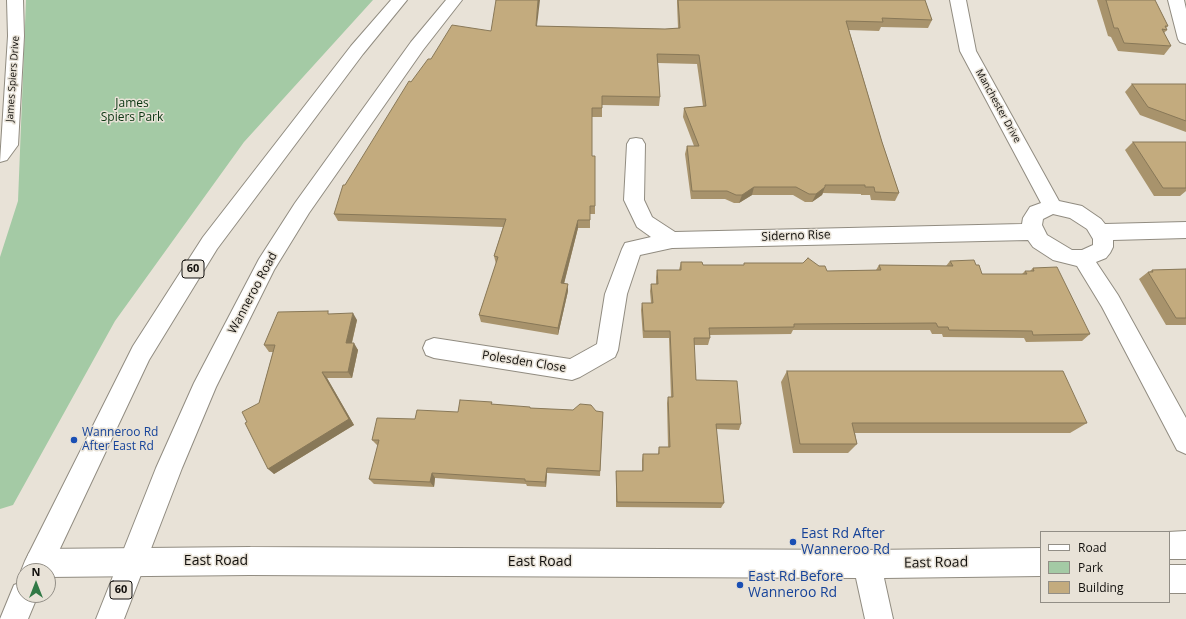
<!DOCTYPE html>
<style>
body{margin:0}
#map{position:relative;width:1186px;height:619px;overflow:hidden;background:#e8e2d7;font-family:"Open Sans",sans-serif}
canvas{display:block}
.legend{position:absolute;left:1040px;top:531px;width:130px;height:72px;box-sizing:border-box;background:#e8e2d7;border:1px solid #928e86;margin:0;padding:5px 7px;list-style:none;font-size:12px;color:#110f0c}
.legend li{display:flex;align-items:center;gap:8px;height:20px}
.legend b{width:20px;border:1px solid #928e86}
.north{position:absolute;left:16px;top:563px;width:40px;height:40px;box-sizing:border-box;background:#e8e2d7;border:1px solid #928e86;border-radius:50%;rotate:0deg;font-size:11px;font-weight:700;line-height:16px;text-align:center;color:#110f0c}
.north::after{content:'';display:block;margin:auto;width:14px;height:18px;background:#317946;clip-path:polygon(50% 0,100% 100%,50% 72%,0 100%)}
</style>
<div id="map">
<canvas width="1186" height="619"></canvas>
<ul class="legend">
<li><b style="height:5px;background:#fff"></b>Road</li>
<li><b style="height:11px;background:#a4caa5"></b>Park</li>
<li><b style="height:11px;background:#c3ab7e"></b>Building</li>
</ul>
<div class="north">N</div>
</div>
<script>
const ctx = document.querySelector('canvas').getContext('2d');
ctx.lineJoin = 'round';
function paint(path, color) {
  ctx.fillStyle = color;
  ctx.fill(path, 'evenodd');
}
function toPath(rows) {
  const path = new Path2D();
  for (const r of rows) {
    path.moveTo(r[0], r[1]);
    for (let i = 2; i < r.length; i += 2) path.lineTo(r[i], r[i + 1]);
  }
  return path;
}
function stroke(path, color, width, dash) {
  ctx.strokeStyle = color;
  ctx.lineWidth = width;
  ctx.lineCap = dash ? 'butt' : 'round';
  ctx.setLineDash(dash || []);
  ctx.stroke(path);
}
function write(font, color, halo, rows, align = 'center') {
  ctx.font = font + ' "Open Sans",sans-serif';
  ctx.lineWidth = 3;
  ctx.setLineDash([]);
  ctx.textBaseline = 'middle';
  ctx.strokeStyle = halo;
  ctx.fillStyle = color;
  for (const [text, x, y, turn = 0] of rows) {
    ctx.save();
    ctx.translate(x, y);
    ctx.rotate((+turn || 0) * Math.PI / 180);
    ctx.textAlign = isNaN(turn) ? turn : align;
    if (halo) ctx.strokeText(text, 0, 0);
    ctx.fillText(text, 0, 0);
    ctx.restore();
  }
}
paint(toPath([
 [26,0,373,0,244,142,115,321,13,505,0,509,0,257,18,201]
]), '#a4caa5');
const minor = toPath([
 [7,0,23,0,24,36,18,145,7,160,0,162,8,36,7,0],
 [950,0,966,0,976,51,1059,201,1082,206,1101,219,1105,224,1186,222,1186,238,1113,240,1113,247,1110,253,1106,258,1096,262,1118,295,1186,418,1186,454,1177,450,1102,307,1077,266,1053,260,1033,247,1028,240,672,248,640,255,627,294,618,350,615,357,580,377,572,380,434,358,426,355,423,348,426,341,434,338,570,359,597,344,605,294,622,249,625,243,651,237,637,227,624,200,627,144,630,139,636,138,642,139,645,144,644,200,652,217,675,232,1022,224,1023,218,1030,207,1041,203,960,51,950,0],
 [1053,214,1070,218,1087,229,1093,239,1093,245,1082,250,1072,250,1047,235,1042,225,1043,219,1053,214],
 [1168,0,1184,0,1186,9,1186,44,1180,42,1178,39,1168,0],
 [1186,531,1186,559,1169,559,1169,532,1168,532,1186,531],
 [250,547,867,550,1041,548,1041,576,884,578,893,619,865,619,856,578,250,575,48,577,48,571,29,571,25,563,29,553,39,549,250,547],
 [1169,565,1186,565,1186,593,1169,593,1169,565]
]);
const highway = toPath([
 [391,0,407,0,363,54,217,249,149,360,48,574,48,571,24,571,24,578,21,571,25,561,133,346,203,237,351,46,391,0],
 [446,0,462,0,423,50,309,213,274,270,216,387,182,468,124,619,96,619,156,468,194,383,259,259,295,203,411,42,446,0],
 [24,581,24,595,38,595,28,619,0,619,14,585,24,581]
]);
stroke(minor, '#918c81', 2);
stroke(highway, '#918c81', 2);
paint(minor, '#fff');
paint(highway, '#fff');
paint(toPath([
 [677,0,925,0,932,20,928,28,881,27,879,31,849,30,882,142,899,193,895,201,871,200,870,195,861,195,861,194,823,193,822,195,812,202,805,202,793,195,752,195,739,203,734,203,725,199,691,199,685,154,687,146,694,146,683,117,684,108,703,106,697,64,658,63,660,97,659,106,602,105,602,117,592,117,592,156,595,156,595,214,590,214,590,228,578,228,564,284,568,291,558,335,481,322,479,315,496,264,494,256,503,227,338,221,334,214,345,185,411,82,431,59,491,31,537,26,665,29,678,28,677,3],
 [1097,0,1155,0,1168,26,1166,28,1167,30,1164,33,1171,46,1164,55,1118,51,1111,37,1108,36],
 [1132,84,1186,84,1186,132,1140,115,1125,92],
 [1133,142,1186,142,1186,191,1180,196,1154,196,1125,150],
 [950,261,976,265,982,274,1022,274,1025,271,1030,271,1033,268,1090,334,1082,341,1026,342,1024,338,943,337,942,334,932,334,930,330,793,330,791,334,710,335,710,338,708,345,694,345,696,380,741,424,739,430,716,429,724,503,721,508,616,507,616,471,642,471,642,460,643,454,658,454,659,447,668,447,667,403,668,397,671,397,669,338,643,338,641,310,642,303,651,303,650,291,651,284,656,284,656,277,657,270,679,270,681,262,703,265,744,265,744,263,819,266,827,271,876,270,879,265,946,266],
 [1186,269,1186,325,1166,325,1139,279,1148,272,1149,272,1152,270],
 [330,314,357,320,352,343,358,350,352,378,327,378,354,425,274,474,247,422,259,403,273,352,269,352,264,345],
 [787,371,1087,423,1070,433,855,433,857,444,848,453,793,453,781,382],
 [492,402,492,404,530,408,603,412,600,476,547,473,546,487,527,486,526,484,435,478,434,487,374,484,369,479,378,445,377,445,372,440,415,419,458,412]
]), '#a8936c');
paint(toPath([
 [538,0,540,0,536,34,536,26],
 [754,187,752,195,739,203,742,195],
 [825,187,822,195,812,202,816,194],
 [578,220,578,228,562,291,561,283],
 [568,284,568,291,558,335,558,328],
 [353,313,357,320,350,350,346,343],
 [354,343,358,350,352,378,348,372],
 [322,372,327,378,354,425,274,474,268,469],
 [547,468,547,473,546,487,545,482],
 [432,473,435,478,434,487,430,482]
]), '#887858');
const building = toPath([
 [496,0,538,0,536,26,665,29,680,28,678,0,925,0,932,20,882,18,883,22,846,21,882,142,899,193,875,192,874,187,865,187,865,185,825,185,825,187,816,194,809,194,796,187,754,187,742,195,736,195,727,191,692,191,687,146,699,146,684,108,706,106,699,55,657,54,660,97,602,96,602,108,592,108,592,156,595,156,595,206,590,206,590,220,578,220,561,283,568,284,558,328,479,315,498,257,494,256,506,219,334,214,343,185,345,185,409,81,411,82,428,59,431,59,452,25,491,31,496,0],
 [1106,0,1155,0,1168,26,1165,26,1167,30,1162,29,1171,46,1124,43,1118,28,1114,28,1106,0],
 [1132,84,1186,84,1186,121,1148,107,1132,84],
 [1133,142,1186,142,1186,188,1163,188,1133,142],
 [808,258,819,266,825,266,827,271,881,270,879,265,953,266,950,261,974,260,976,265,979,265,982,274,1027,274,1025,271,1034,271,1033,268,1057,267,1090,334,1033,335,1032,331,949,330,948,327,938,327,936,323,794,324,794,327,709,328,710,338,694,338,696,380,737,381,741,424,716,424,724,503,617,502,616,471,643,471,643,454,659,454,659,447,670,447,668,397,673,397,670,331,644,331,642,303,653,303,651,284,658,284,657,270,681,270,681,262,702,262,703,265,744,265,744,263,803,263,808,258],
 [1186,269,1186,318,1176,318,1148,272,1153,272,1152,270,1186,269],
 [328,311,328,314,353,313,346,343,354,343,348,372,322,372,349,419,268,469,245,423,247,422,242,412,259,403,275,345,264,345,278,312,328,311],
 [787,371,1063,371,1087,423,852,423,857,444,800,444,787,371],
 [460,400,492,402,491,404,530,407,530,408,573,410,580,404,591,405,596,411,603,412,600,471,547,468,545,482,525,481,525,479,432,473,430,482,369,479,379,440,372,440,377,418,415,419,417,410,458,412,460,400]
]);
paint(building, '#c3ab7e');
stroke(building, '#887858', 1);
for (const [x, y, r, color] of [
 [74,440,4,"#1a4fb4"],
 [793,542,4,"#1a4fb4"],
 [740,585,4,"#1a4fb4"]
]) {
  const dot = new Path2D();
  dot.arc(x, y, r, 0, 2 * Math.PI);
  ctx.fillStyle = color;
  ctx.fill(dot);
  stroke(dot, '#e8e2d7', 1.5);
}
write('10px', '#110f0c', '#e8e2d7', [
 ["James Spiers Drive",13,79,-86],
 ["Manchester Drive",998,106,61]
]);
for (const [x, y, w] of [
 [193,269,22],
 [121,590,22]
]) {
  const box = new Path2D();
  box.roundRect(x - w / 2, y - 9, w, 18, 3);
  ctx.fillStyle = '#e8e2d7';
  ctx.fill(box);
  stroke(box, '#110f0c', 1);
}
write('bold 11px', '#110f0c', null, [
 ["60",193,269],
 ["60",121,590]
]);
write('12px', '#093410', '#e8e2d7', [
 ["James",132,104],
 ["Spiers Park",132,118]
]);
write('12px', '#110f0c', '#e8e2d7', [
 ["Siderno Rise",796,236,-2],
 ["Wanneroo Road",253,293,-62],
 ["Polesden Close",524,362,9]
]);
write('12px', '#164399', '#e8e2d7', [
 ["Wanneroo Rd",82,433],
 ["After East Rd",82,447]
], 'left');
write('14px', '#164399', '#e8e2d7', [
 ["East Rd After",801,534],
 ["Wanneroo Rd",801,550],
 ["East Rd Before",748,577],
 ["Wanneroo Rd",748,593]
], 'left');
write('14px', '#110f0c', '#e8e2d7', [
 ["East Road",216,561],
 ["East Road",540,562],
 ["East Road",936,563,-1]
]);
</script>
